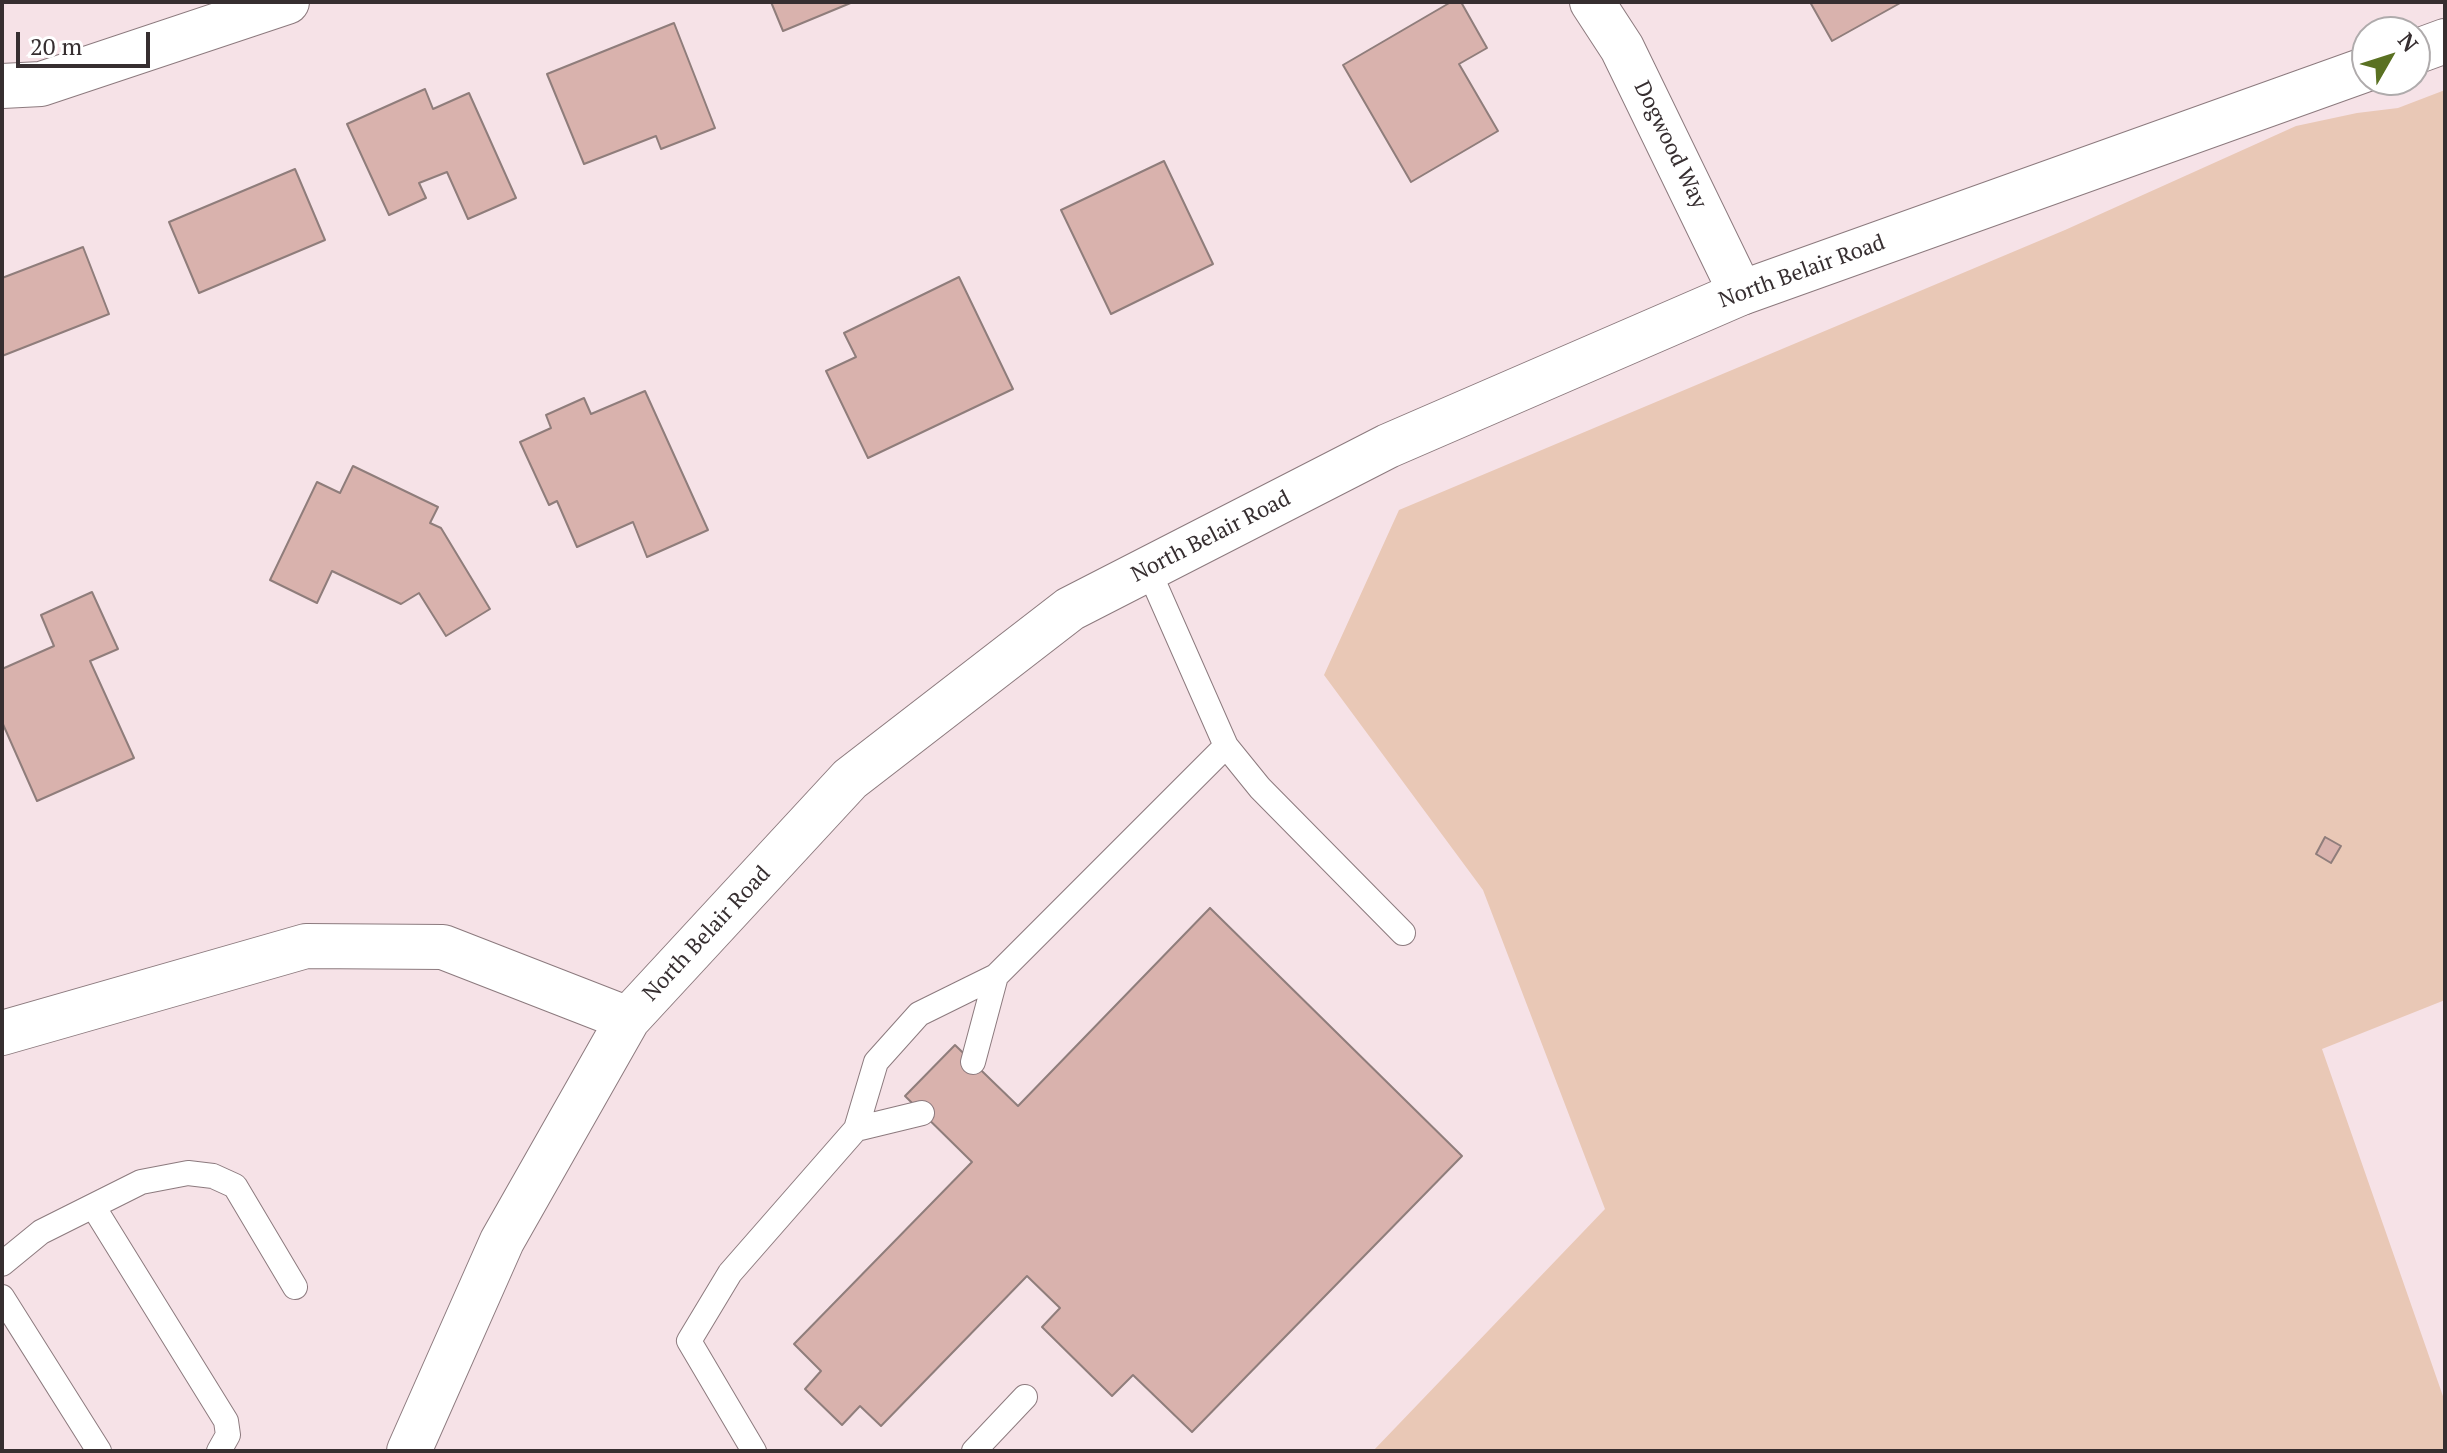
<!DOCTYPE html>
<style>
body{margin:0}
#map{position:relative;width:2447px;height:1453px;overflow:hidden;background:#f6e2e7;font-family:"PT Serif",serif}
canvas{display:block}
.frame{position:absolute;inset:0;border:4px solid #362e30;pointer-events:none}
.north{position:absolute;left:2351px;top:16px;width:80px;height:80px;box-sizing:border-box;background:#fff;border:2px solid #afabac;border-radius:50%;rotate:51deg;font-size:22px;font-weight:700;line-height:32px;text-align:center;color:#362e30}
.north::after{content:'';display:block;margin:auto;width:28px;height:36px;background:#5a7122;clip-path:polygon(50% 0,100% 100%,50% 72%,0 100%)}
.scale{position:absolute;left:16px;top:32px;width:134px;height:36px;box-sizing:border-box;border:4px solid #362e30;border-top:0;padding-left:10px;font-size:24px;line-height:28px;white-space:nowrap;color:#362e30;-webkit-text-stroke:6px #fff;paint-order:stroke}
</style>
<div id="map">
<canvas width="2447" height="1453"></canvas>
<div class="frame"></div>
<div class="north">N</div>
<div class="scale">20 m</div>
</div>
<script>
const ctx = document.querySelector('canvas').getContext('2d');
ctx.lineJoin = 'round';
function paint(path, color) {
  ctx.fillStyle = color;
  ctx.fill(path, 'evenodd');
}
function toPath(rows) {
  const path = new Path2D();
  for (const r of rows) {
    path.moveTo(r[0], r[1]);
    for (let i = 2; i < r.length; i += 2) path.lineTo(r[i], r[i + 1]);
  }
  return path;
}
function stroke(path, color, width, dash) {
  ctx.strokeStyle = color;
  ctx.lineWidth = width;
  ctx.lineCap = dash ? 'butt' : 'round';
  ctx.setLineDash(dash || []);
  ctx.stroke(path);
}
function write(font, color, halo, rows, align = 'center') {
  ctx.font = font + ' "PT Serif",serif';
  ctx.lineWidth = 6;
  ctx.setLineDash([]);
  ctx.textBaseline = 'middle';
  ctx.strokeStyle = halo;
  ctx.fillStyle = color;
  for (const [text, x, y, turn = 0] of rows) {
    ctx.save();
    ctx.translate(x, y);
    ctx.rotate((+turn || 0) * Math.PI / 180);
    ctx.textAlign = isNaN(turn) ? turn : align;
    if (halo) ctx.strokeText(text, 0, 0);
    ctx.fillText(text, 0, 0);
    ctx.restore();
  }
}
paint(toPath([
 [2445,90,2445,1000,2322,1049,2445,1402,2445,1451,1373,1451,1605,1209,1483,890,1324,675,1399,510,2065,230,2296,126,2357,113,2398,108]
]), '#e9c8b6');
const building = toPath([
 [771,2,853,2,783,31,771,2],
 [1451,2,1461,2,1487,48,1459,64,1498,131,1411,182,1343,65,1451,2],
 [1810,2,1902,2,1832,41,1810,2],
 [674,23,715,128,661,149,656,136,584,164,547,74,674,23],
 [425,89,433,109,469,93,516,198,468,219,447,172,419,183,426,198,389,215,347,124,425,89],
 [1164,161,1213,264,1111,314,1061,210,1164,161],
 [295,169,325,240,199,293,169,222,295,169],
 [83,247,109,314,2,356,2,278,83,247],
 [959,277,1013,389,868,458,826,371,856,357,844,333,959,277],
 [645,391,708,530,647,557,633,522,577,547,557,501,549,505,520,442,551,428,546,415,584,398,591,414,645,391],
 [353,466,438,507,430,523,441,528,490,609,446,636,419,593,401,604,332,571,317,603,270,580,317,482,340,493,353,466],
 [92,592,118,649,90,661,134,758,37,801,2,722,2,669,54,646,41,615,92,592],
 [2325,837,2341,846,2331,863,2316,854,2325,837],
 [1210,908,1462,1156,1192,1432,1133,1375,1112,1396,1042,1327,1060,1308,1027,1276,881,1426,860,1406,842,1425,805,1389,821,1371,794,1344,972,1162,905,1096,955,1045,1018,1106,1210,908]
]);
paint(building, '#d9b2ad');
stroke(building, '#8f7d7b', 2);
const lane = toPath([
 [1148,569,1226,746,1260,788,1403,933],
 [973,1062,996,976],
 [856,1129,922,1113],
 [93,1206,226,1421,228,1435,219,1451],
 [2,1264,41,1232,141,1182,188,1173,213,1176,235,1186,295,1287],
 [2,1297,99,1451],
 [754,1451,689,1341,730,1273,856,1129,876,1062,919,1014,996,976,1226,746],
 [974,1451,1025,1397]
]);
const street = toPath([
 [1592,2,1622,48,1741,293],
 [2,86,41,84,287,2]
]);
const secondary = toPath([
 [2415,52,2445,41],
 [2,1033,306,946,443,947,628,1019],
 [409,1451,502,1241,628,1019,850,779,1070,609,1388,446,1741,293,2367,69]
]);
stroke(lane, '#8c7a7e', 26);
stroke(street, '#8c7a7e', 46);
stroke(secondary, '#8c7a7e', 46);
stroke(lane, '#fff', 24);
stroke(street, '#fff', 44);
stroke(secondary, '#fff', 44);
write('22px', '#362e30', '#fff', [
 ["Dogwood Way",1670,145,64],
 ["North Belair Road",1802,272,-20],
 ["North Belair Road",1211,537,-27],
 ["North Belair Road",707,934,-47]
]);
</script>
